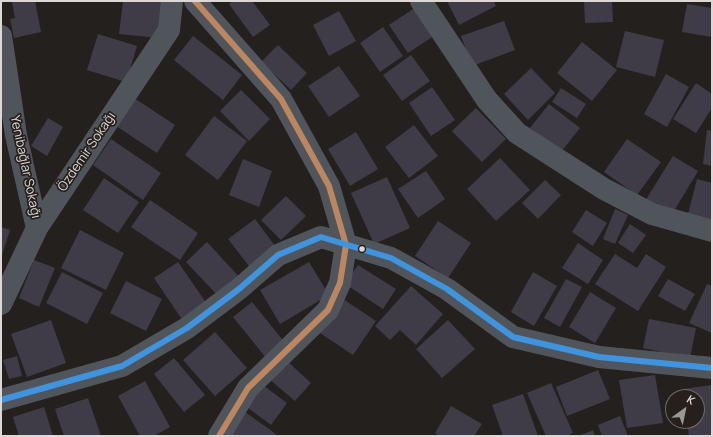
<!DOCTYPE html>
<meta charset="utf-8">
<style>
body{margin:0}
#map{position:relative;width:713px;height:437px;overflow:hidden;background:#24201e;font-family:Manrope,sans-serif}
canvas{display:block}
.frame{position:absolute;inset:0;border:2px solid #ddd8d6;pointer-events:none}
.north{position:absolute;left:665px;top:389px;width:40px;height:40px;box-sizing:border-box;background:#261f1c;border:1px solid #6f6966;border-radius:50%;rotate:33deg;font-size:11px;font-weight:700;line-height:16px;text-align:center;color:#ddd8d6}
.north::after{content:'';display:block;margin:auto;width:14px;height:18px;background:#9c9896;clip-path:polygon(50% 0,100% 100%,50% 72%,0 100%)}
</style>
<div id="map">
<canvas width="713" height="437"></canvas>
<div class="frame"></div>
<div class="north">K</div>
</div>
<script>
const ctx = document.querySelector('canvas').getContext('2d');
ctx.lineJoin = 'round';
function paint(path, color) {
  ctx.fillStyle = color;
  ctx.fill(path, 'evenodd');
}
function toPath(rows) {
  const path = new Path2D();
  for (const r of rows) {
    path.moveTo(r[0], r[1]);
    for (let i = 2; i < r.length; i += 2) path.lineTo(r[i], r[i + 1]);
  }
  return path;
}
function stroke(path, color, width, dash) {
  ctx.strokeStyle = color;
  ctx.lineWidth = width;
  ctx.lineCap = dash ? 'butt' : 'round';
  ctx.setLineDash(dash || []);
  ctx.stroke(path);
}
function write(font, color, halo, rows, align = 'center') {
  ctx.font = font + ' Manrope,sans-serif';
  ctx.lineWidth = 3.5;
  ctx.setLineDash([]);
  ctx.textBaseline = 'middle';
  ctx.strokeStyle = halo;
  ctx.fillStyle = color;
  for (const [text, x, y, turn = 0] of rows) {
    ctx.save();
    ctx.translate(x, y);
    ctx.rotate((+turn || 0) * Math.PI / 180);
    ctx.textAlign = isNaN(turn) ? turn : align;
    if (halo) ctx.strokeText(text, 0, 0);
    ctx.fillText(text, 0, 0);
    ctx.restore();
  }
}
paint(toPath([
 [16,1,35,1,41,32,14,38,10,19,15,18,12,2],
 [123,1,162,2,159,38,119,34],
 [233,1,252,1,270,25,253,37,229,4],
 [447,1,494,1,496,6,459,25],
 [584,1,612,1,613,22,585,23],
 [687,4,712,8,712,37,682,32],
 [416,7,435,35,408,53,389,25],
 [339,11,356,41,329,56,313,25],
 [504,21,515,50,472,66,461,36],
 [383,27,403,56,380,72,360,43],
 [625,31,664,40,655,77,616,67],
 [98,34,137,46,126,82,87,70],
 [193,36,242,75,223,100,174,60],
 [582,42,617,70,592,101,557,73],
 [278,45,307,73,291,90,261,62],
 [411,55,430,81,402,101,383,75],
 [339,66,360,96,329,117,308,86],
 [531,68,555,93,528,120,504,94],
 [666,74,689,87,667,127,644,114],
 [696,83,712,94,712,108,696,133,673,119],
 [432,87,455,120,431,136,409,103],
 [561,88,586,104,577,118,552,102],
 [241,90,270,119,249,141,220,111],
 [134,98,175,125,157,153,116,126],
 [549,104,580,128,561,152,530,128],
 [476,108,506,139,482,162,452,131],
 [214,116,247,141,218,180,185,155],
 [48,118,63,127,47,156,31,146],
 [414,125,438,156,409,178,385,147],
 [707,130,712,131,712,166,703,164],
 [356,132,378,169,350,186,328,149],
 [111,139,161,173,143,200,93,165],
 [627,139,661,162,637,195,604,172],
 [673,156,698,171,671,216,645,201],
 [500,158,530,190,496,221,467,189],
 [243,159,272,171,259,207,229,195],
 [426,171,445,199,418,218,398,189],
 [387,177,410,228,374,244,351,193],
 [104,178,139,202,118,233,83,210],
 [697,179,712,183,712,221,688,214],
 [545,180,561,195,538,219,522,203],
 [286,196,306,216,281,240,261,220],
 [150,200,198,233,180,260,131,227],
 [615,209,628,215,615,244,603,239],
 [586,210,607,223,593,246,572,232],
 [255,219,278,250,252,270,228,239],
 [438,221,471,243,448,278,415,256],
 [630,224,646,235,633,253,618,243],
 [1,227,10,230,1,258],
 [80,230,124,253,106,290,61,268],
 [207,242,242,280,221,299,186,262],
 [578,243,603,260,588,284,562,268],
 [615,254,637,268,646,254,666,267,638,311,595,284],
 [34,260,55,268,39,307,19,298],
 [178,262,207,304,183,321,154,278],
 [309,262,329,295,280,324,260,290],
 [358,265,396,289,383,309,345,284],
 [62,272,103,293,87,324,46,303],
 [533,272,557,286,534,326,511,312],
 [566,279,582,287,560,327,544,318],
 [668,279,695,294,685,311,658,296],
 [126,281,162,299,146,331,110,313],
 [707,284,712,286,712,333,689,323],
 [411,286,443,314,416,345,400,330,390,340,375,326],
 [590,292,616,308,595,343,569,327],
 [343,299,376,321,353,355,320,333],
 [252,302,286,344,267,359,233,317],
 [649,319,696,328,690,358,643,348],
 [51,320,66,363,27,377,11,334],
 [448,320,475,349,442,378,416,349],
 [215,332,247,368,215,396,183,360],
 [17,356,22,376,9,379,3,360],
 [174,358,205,395,184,412,154,374],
 [285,359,311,383,295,401,268,378],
 [598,370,610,399,567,416,556,387],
 [655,375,663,423,627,428,619,380],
 [145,381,170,427,154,436,140,436,118,396],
 [260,383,287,403,271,425,244,405],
 [551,383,573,433,566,436,546,436,527,393],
 [712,385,712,436,689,436,687,421,697,421,697,397,684,397,683,389],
 [523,394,538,436,503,436,492,405],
 [88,398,101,436,64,436,55,409],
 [451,406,482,424,474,436,439,436,435,433],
 [44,407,53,436,19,436,13,417],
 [245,412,276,434,275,436,228,436],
 [620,416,628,436,602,436,598,425],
 [593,430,595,436,579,436]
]), '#3f3c48');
stroke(toPath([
 [195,1,281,99,329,186,346,245,340,283,328,310,248,388,219,436],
 [421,1,487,100,517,133,604,189,652,214,712,231],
 [1,36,16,135,37,228],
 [1,304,37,228,169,30,172,1],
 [1,400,122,366,187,328,239,289,278,255,321,237,391,258,447,289,513,337,599,357,712,368]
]), '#50555c', 22);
stroke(toPath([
 [195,1,281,99,329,186,346,245,340,283,328,310,248,388,219,436]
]), '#bb8660', 6);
stroke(toPath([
 [1,400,122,366,187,328,239,289,278,255,321,237,391,258,447,289,513,337,599,357,712,368]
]), '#4094de', 6);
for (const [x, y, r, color] of [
 [362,249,3.5,"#ddd8d6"]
]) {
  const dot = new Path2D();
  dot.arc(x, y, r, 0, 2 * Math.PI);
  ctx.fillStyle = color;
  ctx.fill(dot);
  stroke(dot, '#261f1c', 1.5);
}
write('13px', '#ddd8d6', '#261f1c', [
 ["Özdemir Sokağı",87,152,-56],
 ["Yenibağlar Sokağı",25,167,78]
]);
</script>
